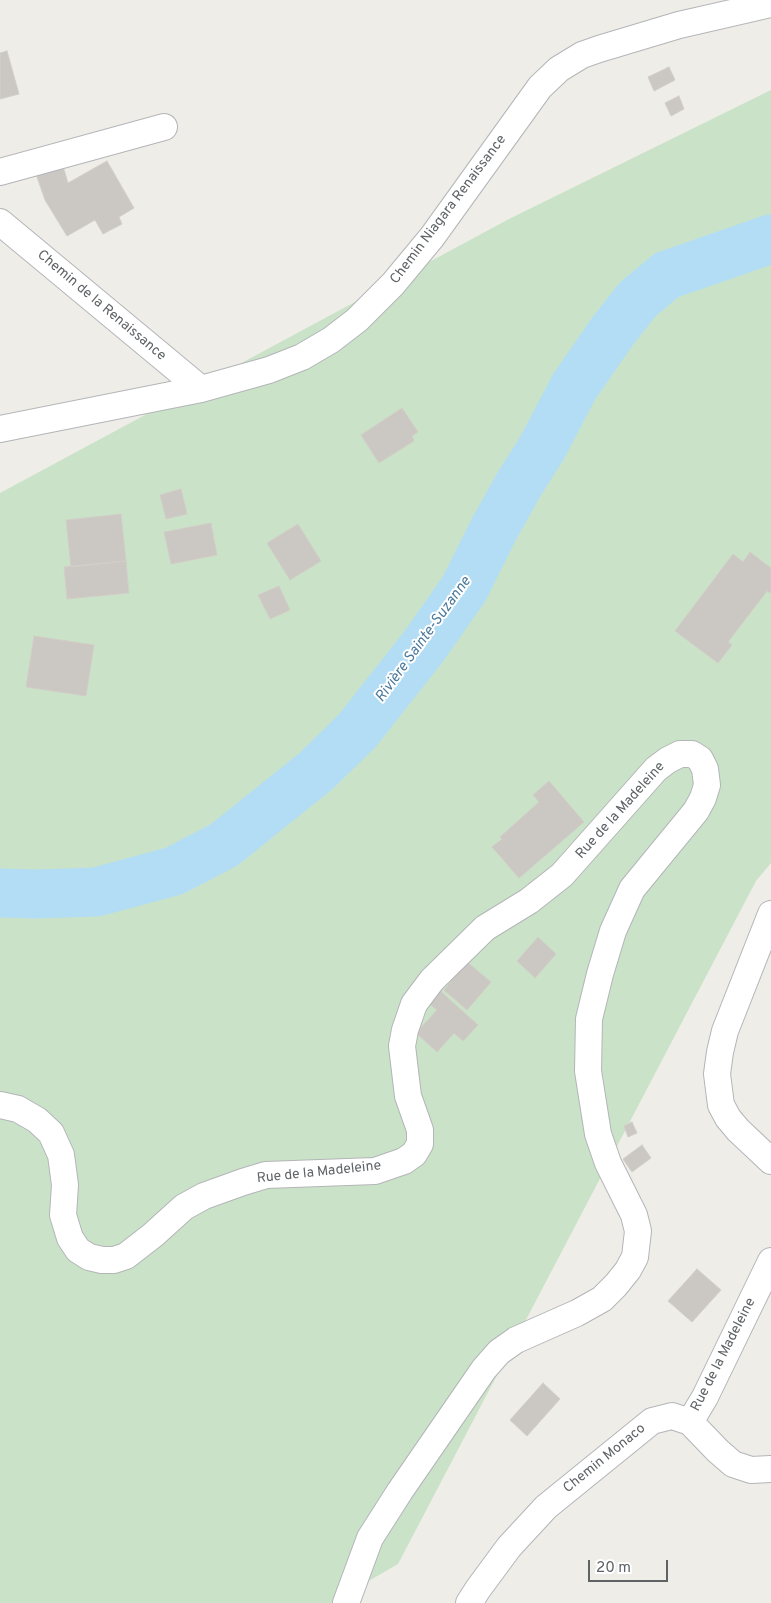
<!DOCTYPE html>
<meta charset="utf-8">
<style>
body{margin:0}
#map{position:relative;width:771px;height:1603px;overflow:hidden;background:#efede8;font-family:Overpass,sans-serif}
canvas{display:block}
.scale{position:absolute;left:588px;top:1560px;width:80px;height:22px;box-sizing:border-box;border:2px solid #5f6366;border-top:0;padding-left:6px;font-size:15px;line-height:18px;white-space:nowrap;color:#5f6366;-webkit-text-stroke:4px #fff;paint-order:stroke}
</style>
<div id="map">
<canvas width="771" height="1603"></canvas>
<div class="scale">20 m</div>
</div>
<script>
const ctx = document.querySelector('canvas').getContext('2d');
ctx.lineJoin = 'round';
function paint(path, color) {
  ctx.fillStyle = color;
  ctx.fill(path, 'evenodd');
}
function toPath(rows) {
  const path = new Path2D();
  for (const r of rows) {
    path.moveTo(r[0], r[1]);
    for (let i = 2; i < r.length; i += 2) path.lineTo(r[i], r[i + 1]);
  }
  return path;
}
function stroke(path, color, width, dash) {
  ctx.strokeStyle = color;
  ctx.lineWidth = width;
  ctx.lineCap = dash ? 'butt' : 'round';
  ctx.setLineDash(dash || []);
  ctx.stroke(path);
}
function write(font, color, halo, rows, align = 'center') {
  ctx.font = font + ' Overpass,sans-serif';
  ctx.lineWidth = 4;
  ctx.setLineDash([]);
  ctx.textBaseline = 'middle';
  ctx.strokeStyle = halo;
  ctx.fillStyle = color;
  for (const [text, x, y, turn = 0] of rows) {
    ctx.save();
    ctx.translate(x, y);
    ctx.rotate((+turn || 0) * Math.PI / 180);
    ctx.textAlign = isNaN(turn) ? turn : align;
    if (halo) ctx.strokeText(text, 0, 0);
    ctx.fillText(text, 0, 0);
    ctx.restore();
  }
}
paint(toPath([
 [771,90,771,863,756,881,398,1564,331,1603,0,1603,0,493,509,219]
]), '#cae3c8');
stroke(toPath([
 [0,893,36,894,96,892,174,871,224,845,316,771,357,731,424,646,464,589,494,529,518,486,542,448,574,387,612,332,638,299,667,275,771,239]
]), '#b3ddf4', 49);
const building = toPath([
 [7,51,19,94,0,99,0,53,7,51],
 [669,67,675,80,654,91,648,77,669,67],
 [679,96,684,109,671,116,665,103,679,96],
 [107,161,134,208,119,217,122,224,103,234,95,220,67,236,45,200,36,174,62,163,68,183,107,161],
 [402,408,418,432,412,436,414,441,379,463,361,435,402,408],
 [181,489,187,514,166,519,160,495,181,489],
 [121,514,126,561,71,567,66,520,121,514],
 [211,523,217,555,171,564,164,532,211,523],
 [298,524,321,561,290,580,267,543,298,524],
 [750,552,771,568,771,591,770,593,767,591,728,642,732,645,718,663,675,631,733,554,743,562,750,552],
 [126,561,129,593,67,599,64,567,126,561],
 [279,586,290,610,270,619,258,595,279,586],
 [34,636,94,645,86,696,26,687,34,636],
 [549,781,584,822,519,878,492,847,502,839,500,837,539,802,533,795,549,781],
 [538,937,556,954,535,978,517,961,538,937],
 [467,962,491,982,467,1010,444,990,467,962],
 [438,989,478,1025,463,1041,454,1033,437,1052,416,1033,437,1010,426,1001,438,989],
 [632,1122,637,1133,628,1137,624,1126,632,1122],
 [642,1145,651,1158,632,1172,623,1159,642,1145],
 [697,1269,721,1290,692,1322,668,1301,697,1269],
 [543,1383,560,1399,527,1436,510,1420,543,1383]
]);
paint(building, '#cbc8c4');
stroke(building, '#d3cec7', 1);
const minor = toPath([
 [0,172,164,127],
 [0,222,201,389],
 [0,429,201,389,269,370,302,357,331,340,357,320,393,284,432,237,540,87,559,69,582,55,599,49,679,25,771,4],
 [771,914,725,1031,720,1052,717,1074,721,1105,728,1118,738,1130,771,1161],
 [0,1105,18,1109,37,1120,51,1133,61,1155,65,1185,63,1215,70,1238,78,1250,89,1257,102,1260,114,1260,126,1256,153,1235,184,1207,204,1196,243,1182,266,1175,375,1171,404,1161,414,1154,420,1144,420,1130,408,1096,402,1046,405,1030,414,1004,432,980,485,928,529,901,562,875,656,769,668,760,680,754,692,754,700,759,705,769,707,785,703,798,696,811,632,889,613,931,600,974,589,1019,588,1071,598,1134,608,1163,634,1215,638,1231,635,1257,628,1270,616,1285,602,1299,577,1313,516,1340,499,1352,484,1369,400,1491,370,1538,346,1603],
 [690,1422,705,1397,771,1261],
 [469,1603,478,1589,509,1547,546,1507,652,1421,672,1416,690,1422,718,1451,733,1464,751,1470,771,1469]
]);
stroke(minor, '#b3b5b8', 28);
stroke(minor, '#fff', 26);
write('14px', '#5f6366', '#fff', [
 ["Chemin Niagara Renaissance",449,210,-53],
 ["Chemin de la Renaissance",101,306,40],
 ["Rue de la Madeleine",621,811,-48],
 ["Rue de la Madeleine",319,1173,-6],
 ["Rue de la Madeleine",724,1355,-63],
 ["Chemin Monaco",605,1459,-39]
]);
write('italic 15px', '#4d7a9c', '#fff', [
 ["Rivière Sainte-Suzanne",424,640,-54]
]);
</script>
